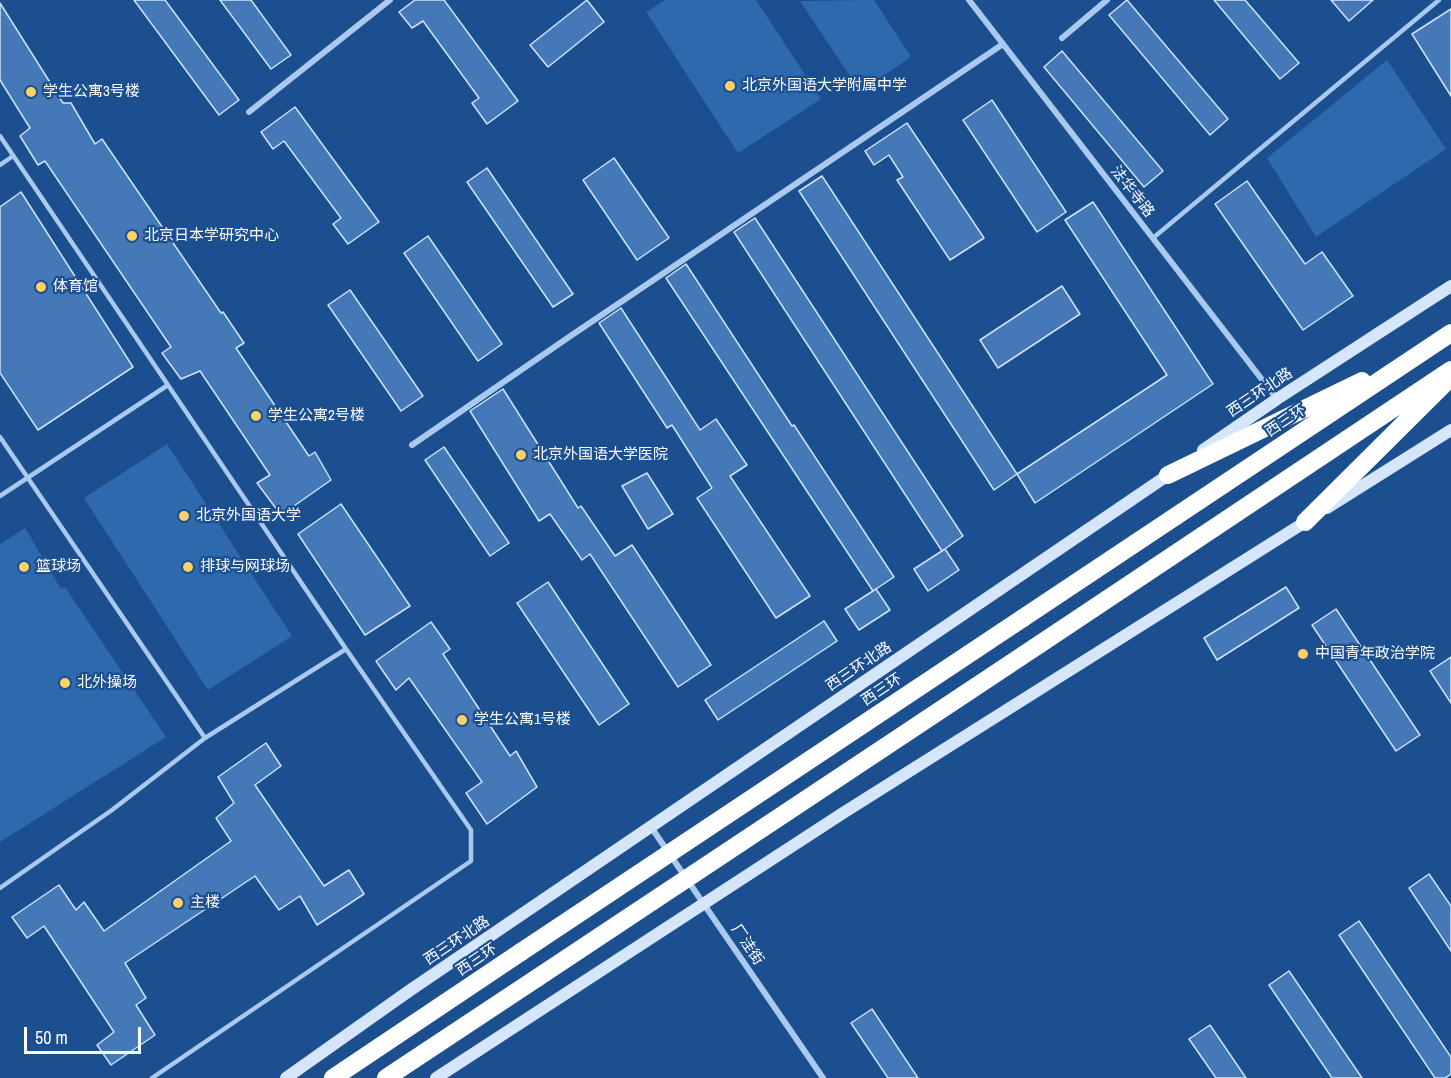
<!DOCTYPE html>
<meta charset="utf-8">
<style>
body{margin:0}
#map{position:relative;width:1451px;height:1078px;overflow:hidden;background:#1b4f8f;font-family:"Archivo Narrow",sans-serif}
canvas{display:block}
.scale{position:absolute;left:24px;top:1027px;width:117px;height:27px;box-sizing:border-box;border:3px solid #fff;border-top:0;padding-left:8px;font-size:18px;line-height:21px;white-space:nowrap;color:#fff;-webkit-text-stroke:4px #1b4f8f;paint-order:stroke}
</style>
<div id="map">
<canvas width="1451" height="1078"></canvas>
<div class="scale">50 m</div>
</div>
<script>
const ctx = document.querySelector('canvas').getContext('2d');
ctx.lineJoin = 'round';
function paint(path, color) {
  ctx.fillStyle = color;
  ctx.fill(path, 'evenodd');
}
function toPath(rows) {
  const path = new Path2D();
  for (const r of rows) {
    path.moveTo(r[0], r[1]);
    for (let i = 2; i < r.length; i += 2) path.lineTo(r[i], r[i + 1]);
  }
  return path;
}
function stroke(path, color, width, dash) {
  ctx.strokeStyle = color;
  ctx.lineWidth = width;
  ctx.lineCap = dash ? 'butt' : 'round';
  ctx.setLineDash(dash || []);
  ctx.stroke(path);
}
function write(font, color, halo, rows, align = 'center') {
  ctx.font = font + ' "Archivo Narrow","Noto Sans SC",sans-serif';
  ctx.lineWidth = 4.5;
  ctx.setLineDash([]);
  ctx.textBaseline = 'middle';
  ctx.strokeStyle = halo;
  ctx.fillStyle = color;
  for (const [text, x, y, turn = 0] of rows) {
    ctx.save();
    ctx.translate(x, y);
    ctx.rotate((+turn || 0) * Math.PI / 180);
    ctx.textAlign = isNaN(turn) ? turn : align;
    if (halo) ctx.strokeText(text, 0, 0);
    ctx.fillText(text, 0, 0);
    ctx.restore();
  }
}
paint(toPath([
 [665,0,756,0,821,99,738,153,646,12],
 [874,0,911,57,860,91,800,1],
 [1387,60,1446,149,1316,237,1267,158],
 [167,444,292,636,208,690,84,498],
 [25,528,61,589,65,587,166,737,0,842,0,544]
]), '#2e69ad');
const building = toPath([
 [134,0,165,0,239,100,219,115,134,0],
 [220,0,251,0,291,55,271,69,220,0],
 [415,0,444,0,518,101,487,124,472,103,479,98,423,21,412,28,399,12,415,0],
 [587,0,604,22,548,67,530,45,587,0],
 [1127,0,1228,119,1210,135,1109,15,1127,0],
 [1214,0,1245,0,1299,63,1280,79,1214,0],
 [1331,0,1373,0,1349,21,1331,0],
 [0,3,63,103,71,103,95,144,102,139,221,313,223,312,244,343,236,348,309,456,315,452,331,480,281,515,257,483,270,475,200,371,181,379,162,353,171,347,45,161,38,165,20,136,30,128,0,80,0,3],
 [1451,9,1451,96,1412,34,1451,9],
 [1062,51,1163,171,1144,187,1044,67,1062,51],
 [992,100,1066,212,1037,232,963,120,992,100],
 [295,107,379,222,348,244,333,224,341,218,284,141,273,149,261,132,295,107],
 [907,123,984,238,950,260,897,180,903,177,889,155,874,165,865,151,907,123],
 [614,158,669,238,637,260,583,180,614,158],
 [487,168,573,294,553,307,467,182,487,168],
 [822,176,1017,474,994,490,799,191,822,176],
 [1247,181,1305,264,1322,252,1353,296,1303,330,1215,204,1247,181],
 [21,192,133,367,38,430,0,373,0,207,21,192],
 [1093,202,1213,384,1035,503,1017,474,1167,375,1065,220,1093,202],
 [755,218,963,536,942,551,734,232,755,218],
 [428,236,502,344,478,361,404,253,428,236],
 [686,264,792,426,794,425,894,577,876,589,890,610,859,630,845,609,876,589,873,591,666,278,686,264],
 [1062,286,1080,314,998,368,980,340,1062,286],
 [350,290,423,396,401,411,328,305,350,290],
 [621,308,700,430,716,419,747,465,730,476,810,596,776,618,697,498,712,488,672,425,667,428,599,323,621,308],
 [503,389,578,508,581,506,615,556,632,545,711,665,678,687,590,554,582,560,550,514,539,521,470,411,503,389],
 [444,447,509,543,490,556,425,460,444,447],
 [647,473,673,514,648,529,622,486,647,473],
 [341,504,410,606,365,635,298,534,341,504],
 [945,549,959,570,928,591,914,569,945,549],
 [548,582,629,704,599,725,517,603,548,582],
 [1286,587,1299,608,1217,660,1204,638,1286,587],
 [1336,609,1420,735,1396,751,1312,625,1336,609],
 [824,621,837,641,718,720,705,700,824,621],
 [431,622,450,649,443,654,510,756,516,751,537,787,487,824,466,793,482,782,409,678,396,690,376,661,431,622],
 [1451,657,1451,703,1430,671,1451,657],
 [266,743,281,766,255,785,324,886,349,870,364,894,317,925,300,896,279,910,255,876,125,963,146,998,136,1005,155,1035,111,1065,97,1045,114,1032,44,926,27,938,12,917,59,885,76,910,84,902,104,931,231,841,216,818,234,803,218,777,266,743],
 [1429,874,1451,906,1451,951,1409,888,1429,874],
 [1359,921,1451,1057,1451,1074,1445,1078,1435,1078,1339,935,1359,921],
 [1289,971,1362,1078,1332,1078,1269,985,1289,971],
 [872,1009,918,1078,888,1078,851,1023,872,1009],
 [1210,1025,1246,1078,1216,1078,1189,1039,1210,1025]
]);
paint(building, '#4478b7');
stroke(building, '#cfe3fa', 1.5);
stroke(toPath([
 [0,136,346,649,471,830,471,861,152,1078],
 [0,165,13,156],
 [1153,238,1439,0],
 [0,437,205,738],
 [0,496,168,385],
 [0,888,112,810,205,738,346,649]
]), '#a9c9ee', 4.5);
stroke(toPath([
 [969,0,1277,399],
 [1062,38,1107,0],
 [249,112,390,0],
 [412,445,569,337,1003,44],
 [651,827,823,1078]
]), '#a9c9ee', 6);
stroke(toPath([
 [1203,450,1277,399,1451,286],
 [1327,508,1451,430],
 [286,1078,409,991,1174,471],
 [436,1078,843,813,1310,519]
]), '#d6e6fa', 12);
stroke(toPath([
 [1168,475,1362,381],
 [1305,522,1444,384],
 [1023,618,1451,333],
 [1040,644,1451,370],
 [333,1078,521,952],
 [386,1078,537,978]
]), '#fff', 18);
stroke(toPath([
 [521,952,1023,618],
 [537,978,1040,644]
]), '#fff', 18);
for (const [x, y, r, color] of [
 [730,86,6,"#ffd166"],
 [31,92,6,"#ffd166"],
 [132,236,6,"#ffd166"],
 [41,287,6,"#ffd166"],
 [256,416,6,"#ffd166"],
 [521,455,6,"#ffd166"],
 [184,516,6,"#ffd166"],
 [24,567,6,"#ffd166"],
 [188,567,6,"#ffd166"],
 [1303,654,6,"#ffd166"],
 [65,683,6,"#ffd166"],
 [462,720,6,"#ffd166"],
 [178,903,6,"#ffd166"]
]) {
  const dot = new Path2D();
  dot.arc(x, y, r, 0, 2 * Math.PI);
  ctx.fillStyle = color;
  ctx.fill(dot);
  stroke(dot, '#1b4f8f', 2);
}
write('15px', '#fff', '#1b4f8f', [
 ["北京外国语大学附属中学",742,86],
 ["学生公寓3号楼",43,92],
 ["北京日本学研究中心",144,236],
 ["体育馆",53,287],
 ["学生公寓2号楼",268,416],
 ["北京外国语大学医院",533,455],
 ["北京外国语大学",196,516],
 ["篮球场",36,567],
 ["排球与网球场",200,567],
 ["中国青年政治学院",1315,654],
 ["北外操场",77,683],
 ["学生公寓1号楼",474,720],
 ["主楼",190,903]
], 'left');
write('15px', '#fff', '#1b4f8f', [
 ["法华寺路",1132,192,52],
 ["西三环北路",1260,393,-34],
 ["西三环",1286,421,-34],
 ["西三环北路",859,667,-34],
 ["西三环",882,690,-34],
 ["西三环北路",457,941,-34],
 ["厂洼街",747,945,56],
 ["西三环",477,960,-34]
]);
</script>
